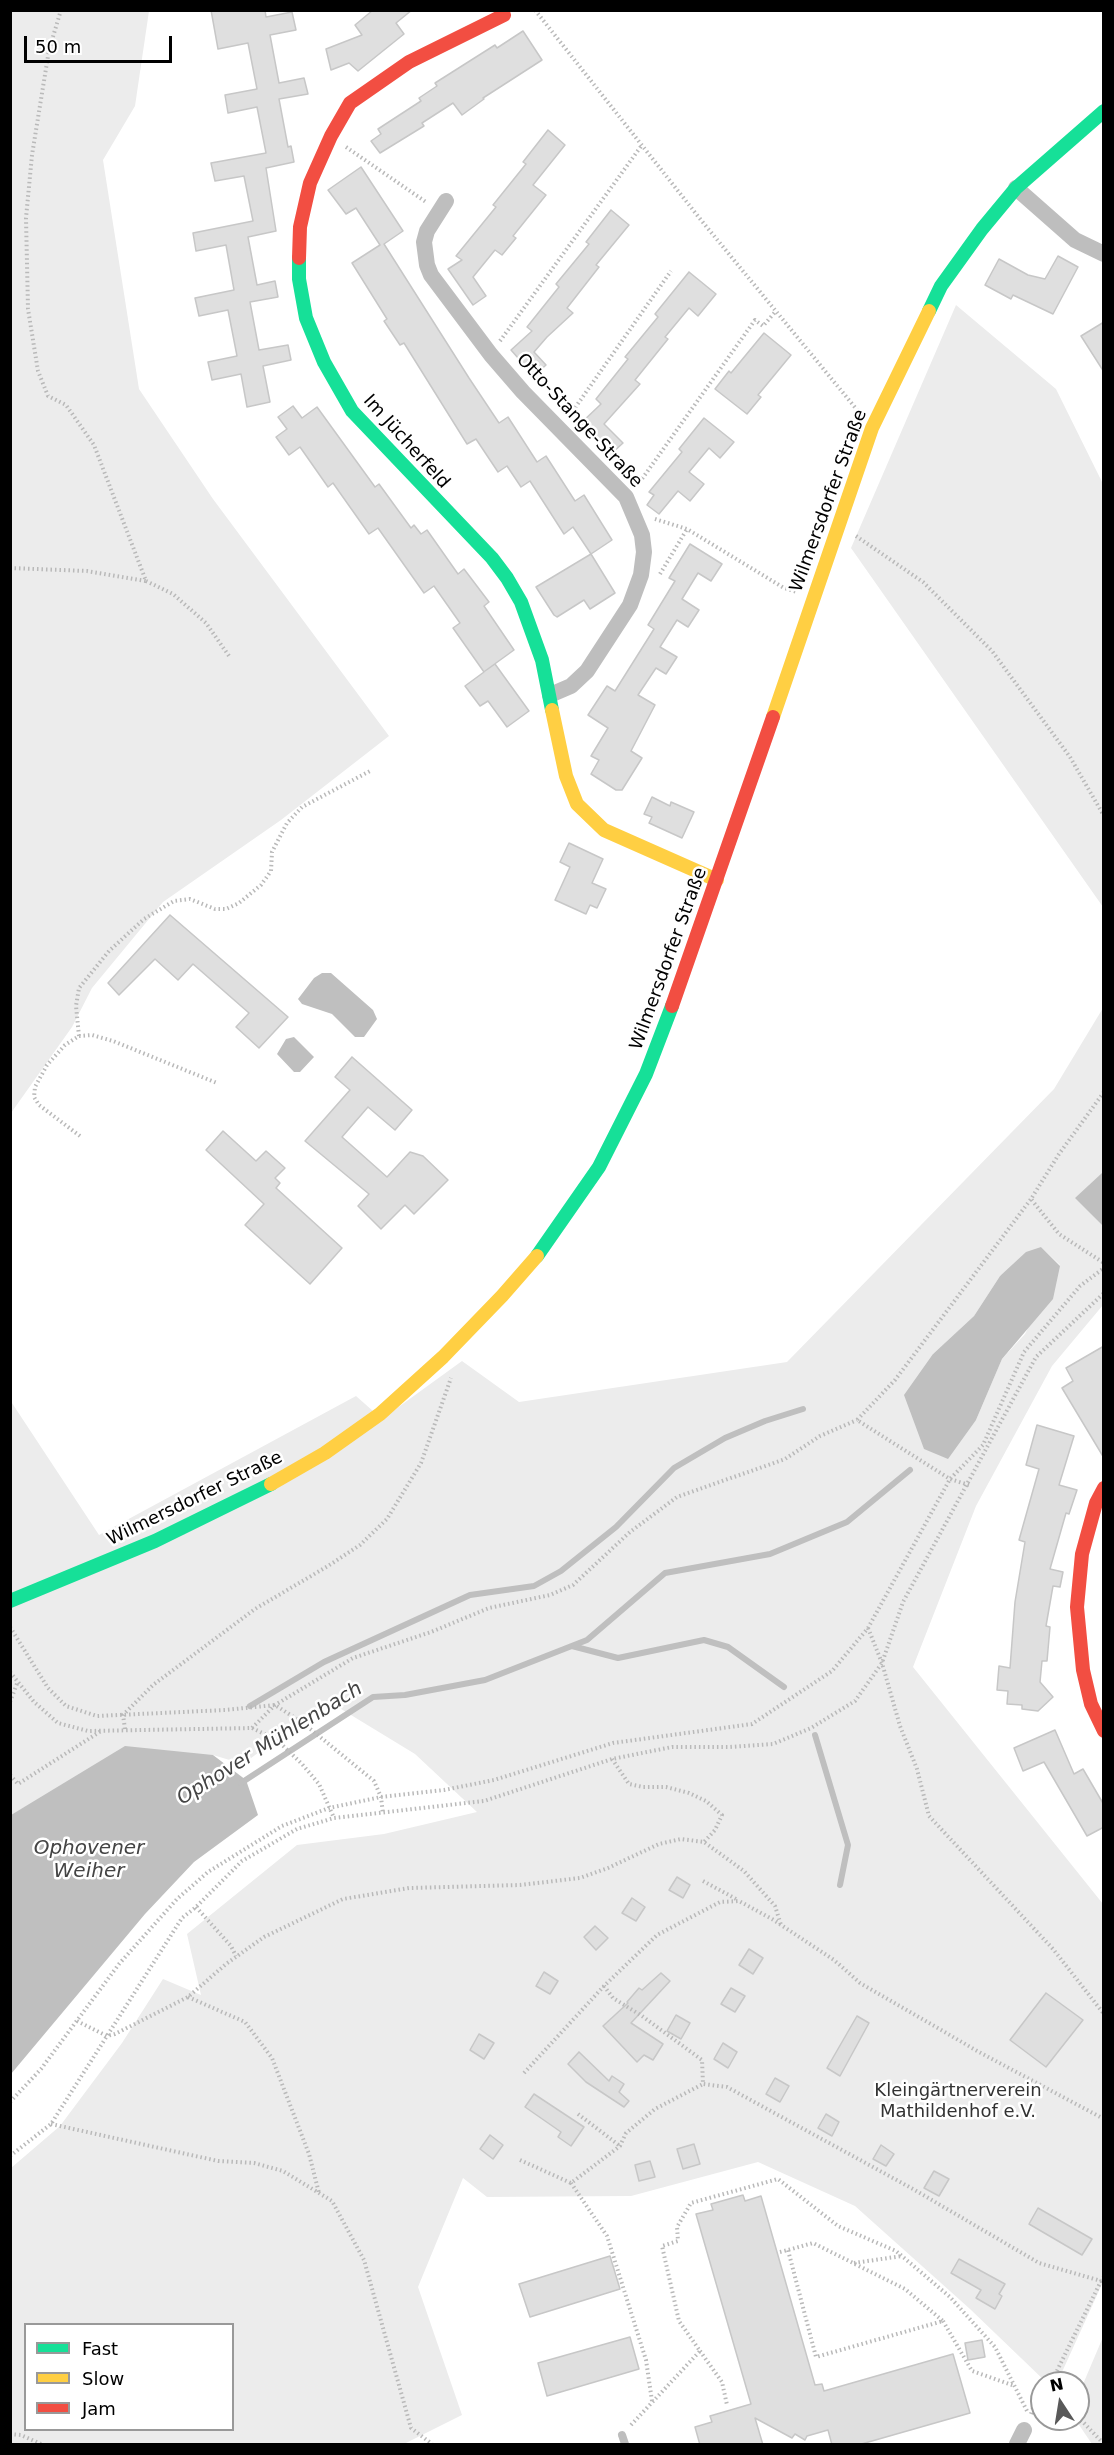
<!DOCTYPE html>
<meta charset="utf-8">
<style>
body{margin:0}
#map{position:relative;width:1114px;height:2455px;overflow:hidden;background:#fff;font-family:"DejaVu Sans",sans-serif}
canvas{display:block}
.frame{position:absolute;inset:0;border:12px solid #000;pointer-events:none}
.legend{position:absolute;left:24px;top:2323px;width:210px;height:108px;box-sizing:border-box;background:#fff;border:2px solid #999;margin:0;padding:8px 10px;list-style:none;font-size:18px;color:#000}
.legend li{display:flex;align-items:center;gap:12px;height:30px}
.legend b{width:30px;border:2px solid #999}
.north{position:absolute;left:1030px;top:2371px;width:60px;height:60px;box-sizing:border-box;background:#fff;border:2px solid #999;border-radius:50%;rotate:348deg;font-size:16px;font-weight:700;line-height:24px;text-align:center;color:#000}
.north::after{content:'';display:block;margin:auto;width:21px;height:27px;background:#595959;clip-path:polygon(50% 0,100% 100%,50% 72%,0 100%)}
.scale{position:absolute;left:24px;top:36px;width:148px;height:27px;box-sizing:border-box;border:3px solid #000;border-top:0;padding-left:8px;font-size:18px;line-height:21px;white-space:nowrap;color:#000;-webkit-text-stroke:4px #fff;paint-order:stroke}
</style>
<div id="map">
<canvas width="1114" height="2455"></canvas>
<div class="frame"></div>
<ul class="legend">
<li><b style="height:8px;background:#16e098"></b>Fast</li>
<li><b style="height:8px;background:#ffcf43"></b>Slow</li>
<li><b style="height:8px;background:#f24e42"></b>Jam</li>
</ul>
<div class="north">N</div>
<div class="scale">50 m</div>
</div>
<script>
const ctx = document.querySelector('canvas').getContext('2d');
ctx.lineJoin = 'round';
function paint(path, color) {
  ctx.fillStyle = color;
  ctx.fill(path, 'evenodd');
}
function toPath(rows) {
  const path = new Path2D();
  for (const r of rows) {
    path.moveTo(r[0], r[1]);
    for (let i = 2; i < r.length; i += 2) path.lineTo(r[i], r[i + 1]);
  }
  return path;
}
function stroke(path, color, width, dash) {
  ctx.strokeStyle = color;
  ctx.lineWidth = width;
  ctx.lineCap = dash ? 'butt' : 'round';
  ctx.setLineDash(dash || []);
  ctx.stroke(path);
}
function write(font, color, halo, rows, align = 'center') {
  ctx.font = font + ' "DejaVu Sans",sans-serif';
  ctx.lineWidth = 5;
  ctx.setLineDash([]);
  ctx.textBaseline = 'middle';
  ctx.strokeStyle = halo;
  ctx.fillStyle = color;
  for (const [text, x, y, turn = 0] of rows) {
    ctx.save();
    ctx.translate(x, y);
    ctx.rotate((+turn || 0) * Math.PI / 180);
    ctx.textAlign = isNaN(turn) ? turn : align;
    if (halo) ctx.strokeText(text, 0, 0);
    ctx.fillText(text, 0, 0);
    ctx.restore();
  }
}
paint(toPath([
 [11,10,149,11,135,106,103,160,139,389,213,499,389,736,281,820,163,902,92,988,72,1027,11,1113],
 [956,305,1056,389,1103,484,1103,907,851,548],
 [1103,1008,1103,1172,1076,1198,1103,1226,1103,1305,1052,1366,976,1506,913,1667,1103,1904,1103,2282,1057,2383,1047,2383,970,2309,855,2206,758,2162,631,2196,487,2197,463,2178,418,2287,462,2415,404,2444,11,2444,11,2168,60,2126,122,2043,163,1979,201,1995,187,1934,297,1845,384,1834,477,1812,415,1754,328,1701,243,1764,213,1755,48,1794,11,1815,10,1400,99,1535,356,1396,382,1419,462,1361,519,1402,787,1362,1054,1089],
 [1041,1247,1060,1265,1025,1334,1002,1359,976,1420,933,1354,974,1316,1000,1276],
 [26,2324,232,2324,232,2430,26,2430],
 [1103,2337,1103,2444,1092,2444,1075,2419,1078,2419,1078,2396]
]), '#ececec');
paint(toPath([
 [322,973,331,973,373,1010,377,1019,364,1037,355,1037,332,1014,302,1004,298,999,314,978],
 [294,1037,314,1057,300,1072,294,1072,277,1054,286,1039],
 [1103,1172,1103,1226,1075,1198],
 [1041,1247,1060,1266,1053,1299,1002,1359,976,1420,948,1459,924,1449,904,1395,933,1354,974,1316,1000,1276,1026,1252],
 [125,1746,213,1755,246,1780,258,1815,194,1862,145,1914,11,2074,11,1815]
]), '#bfbfbf');
stroke(toPath([
 [572,1646,618,1658,704,1640,728,1647,784,1687],
 [250,1706,324,1662,470,1595,534,1586,561,1571,616,1527,674,1468,725,1438,765,1421,803,1409],
 [815,1735,848,1845,840,1885],
 [241,1783,373,1697,405,1695,485,1680,587,1640,665,1573,770,1554,847,1522,910,1470]
]), '#bfbfbf', 6);
const building = toPath([
 [211,10,265,10,266,17,292,12,296,30,270,35,279,83,304,78,308,94,279,99,288,147,291,146,294,162,266,168,276,231,248,237,257,285,275,281,278,297,250,302,259,350,288,345,291,360,263,366,270,402,247,407,241,374,212,380,208,362,237,356,228,310,199,316,195,298,234,290,226,245,196,251,193,233,253,221,244,176,215,181,211,163,266,153,257,107,228,113,225,95,257,89,248,43,218,49,211,10],
 [373,10,412,10,396,23,404,34,358,71,349,63,331,70,326,49,362,35,355,25,373,10],
 [523,31,542,60,483,98,484,99,462,115,453,103,422,123,424,126,380,153,371,141,381,134,378,129,421,101,419,98,437,86,435,83,495,45,497,48,523,31],
 [548,130,565,145,533,185,546,195,513,236,516,238,502,255,495,250,473,277,486,296,473,305,448,269,462,260,456,256,496,207,493,205,526,164,523,162,548,130],
 [361,167,403,231,384,244,469,378,499,423,508,417,537,462,546,456,575,501,584,495,612,540,591,554,615,593,590,609,584,600,557,617,554,615,536,587,591,554,573,527,564,534,530,481,521,487,507,466,498,472,476,439,467,444,404,343,400,345,384,321,387,319,352,263,380,245,356,208,346,214,328,190,361,167],
 [611,210,629,225,596,265,599,267,567,308,573,313,547,337,534,352,546,365,534,376,511,350,532,331,527,327,559,287,556,284,589,244,586,242,611,210],
 [1058,256,1078,267,1053,314,1013,295,1011,299,985,285,999,259,1028,275,1045,279,1058,256],
 [689,272,716,294,698,316,689,308,665,337,668,339,635,380,640,384,604,424,623,443,611,454,580,424,601,404,596,399,628,359,625,357,658,317,655,314,689,272],
 [1104,322,1104,372,1081,336,1104,322],
 [764,333,791,355,758,395,761,397,747,414,715,389,729,371,731,373,764,333],
 [293,406,302,418,317,407,375,487,379,484,411,528,414,525,421,534,427,530,458,574,464,569,489,602,484,606,514,650,485,671,495,664,529,711,507,727,488,701,480,706,465,686,484,672,453,628,460,623,434,586,424,593,378,528,369,534,333,483,328,487,300,447,289,455,276,437,287,429,278,417,293,406],
 [704,418,734,442,720,458,709,448,689,472,704,484,690,501,678,491,659,514,647,505,654,495,649,492,682,452,679,449,704,418],
 [690,544,722,564,711,581,698,573,682,599,699,610,688,627,677,620,660,647,677,657,666,674,656,668,638,695,655,705,631,751,642,758,622,790,616,790,591,774,599,760,591,756,608,728,588,715,607,686,615,691,654,629,648,625,675,581,669,578,690,544],
 [652,797,670,806,671,802,694,812,682,838,649,823,652,817,644,814,652,797],
 [569,843,603,859,592,883,606,889,597,908,590,905,586,914,555,900,570,867,560,862,569,843],
 [170,915,288,1017,259,1048,236,1027,249,1013,193,964,178,980,155,959,119,995,108,983,170,915],
 [352,1057,412,1110,395,1130,368,1107,342,1137,387,1177,410,1152,423,1156,448,1180,414,1214,405,1205,381,1229,358,1206,369,1194,305,1141,350,1090,335,1077,352,1057],
 [223,1131,256,1161,266,1151,285,1168,275,1178,280,1183,276,1188,342,1248,310,1284,245,1225,264,1204,206,1150,223,1131],
 [1104,1346,1104,1458,1062,1388,1073,1381,1066,1368,1104,1346],
 [1037,1425,1074,1436,1059,1485,1077,1490,1069,1514,1066,1513,1050,1569,1063,1572,1060,1587,1053,1586,1046,1626,1050,1627,1047,1661,1042,1661,1040,1682,1053,1697,1038,1711,1022,1709,1022,1705,1007,1704,1008,1691,997,1690,999,1666,1010,1668,1015,1602,1025,1542,1019,1540,1039,1469,1026,1465,1037,1425],
 [1055,1730,1074,1774,1083,1769,1104,1805,1104,1827,1087,1836,1044,1762,1023,1771,1014,1748,1055,1730],
 [677,1877,690,1885,683,1898,669,1890,677,1877],
 [632,1898,645,1907,636,1921,622,1913,632,1898],
 [595,1926,608,1938,596,1950,584,1937,595,1926],
 [749,1949,763,1958,753,1974,739,1965,749,1949],
 [544,1972,558,1981,550,1994,536,1986,544,1972],
 [661,1973,670,1981,631,2023,663,2044,653,2060,644,2055,637,2062,603,2026,628,2003,627,2002,639,1988,642,1990,661,1973],
 [731,1988,745,1996,735,2012,721,2004,731,1988],
 [1046,1993,1083,2020,1046,2067,1010,2040,1046,1993],
 [676,2015,690,2023,681,2039,667,2031,676,2015],
 [857,2016,869,2023,840,2076,827,2068,857,2016],
 [479,2034,494,2043,484,2059,470,2050,479,2034],
 [723,2043,737,2052,728,2068,714,2059,723,2043],
 [579,2052,609,2081,612,2076,624,2084,619,2092,629,2101,624,2107,586,2082,568,2064,579,2052],
 [775,2078,789,2086,780,2102,766,2094,775,2078],
 [534,2094,584,2127,571,2146,558,2137,561,2132,525,2107,534,2094],
 [826,2114,839,2122,832,2136,818,2128,826,2114],
 [490,2135,503,2145,493,2159,480,2149,490,2135],
 [694,2144,700,2164,683,2169,677,2149,694,2144],
 [881,2145,894,2154,886,2166,873,2159,881,2145],
 [650,2161,655,2177,639,2181,635,2165,650,2161],
 [934,2171,949,2179,939,2196,924,2188,934,2171],
 [743,2195,745,2201,761,2196,815,2385,822,2384,824,2391,953,2354,970,2413,858,2445,832,2445,828,2430,807,2436,805,2440,795,2434,792,2438,755,2418,763,2445,700,2445,695,2427,712,2422,710,2416,751,2404,696,2214,713,2210,711,2204,743,2195],
 [1038,2208,1092,2239,1082,2255,1029,2224,1038,2208],
 [610,2256,620,2289,530,2317,519,2284,610,2256],
 [959,2259,1005,2284,999,2294,1002,2296,995,2309,976,2298,981,2290,951,2273,959,2259],
 [630,2337,639,2369,547,2396,538,2363,630,2337],
 [982,2340,985,2357,968,2360,965,2343,982,2340]
]);
paint(building, '#dfdfdf');
stroke(building, '#c7c7c7', 1.5);
stroke(toPath([
 [535,10,701,220,858,411],
 [346,147,426,202],
 [500,341,642,145],
 [570,415,671,271],
 [637,486,755,320,763,326,776,311],
 [655,519,687,529,784,588,797,592],
 [856,536,923,582,992,651,1070,757,1104,816],
 [10,568,87,571,146,581,94,445,66,405,48,396,38,371,28,309,26,218,32,155,49,50,61,10],
 [660,574,687,529],
 [146,581,173,594,206,623,229,656],
 [79,1036,76,1006,79,988,109,951,144,919,174,901,190,899,215,909,226,909,239,903,261,885,271,871,272,852,287,823,302,807,370,771],
 [1104,1092,1059,1154,1031,1199,1059,1234,1104,1263],
 [80,1136,39,1105,34,1097,35,1087,47,1065,65,1045,79,1036,92,1035,113,1041,217,1083],
 [969,1485,950,1479,857,1420,895,1380,1031,1199],
 [10,1627,48,1688,66,1706,97,1716,225,1710,275,1705,303,1723,374,1781,381,1797,383,1814],
 [868,1628,882,1663,900,1726,917,1769,929,1816,1053,1949,1104,2014],
 [10,1672,34,1702,58,1723,88,1731,252,1728,277,1740,302,1764,319,1784,334,1818],
 [10,1702,18,1681],
 [252,1728,275,1705,353,1658,431,1632,489,1608,550,1595,573,1585,630,1532,677,1497,785,1459,820,1436,857,1420],
 [125,1729,123,1715,153,1685,255,1609,328,1566,360,1545,387,1519,421,1463,451,1378],
 [612,1759,629,1784,643,1787,666,1787,689,1793,706,1801,722,1815,715,1830,704,1842],
 [10,1775,18,1784,101,1731],
 [703,1881,738,1900],
 [196,1907,231,1946,236,1956],
 [188,1997,245,2022,272,2058,309,2154,319,2193],
 [77,2021,107,2036,115,2034,188,1997,226,1964,264,1937,343,1899,409,1888,520,1885,580,1878,608,1868,659,1844,681,1839,704,1842,744,1871,775,1906,781,1925],
 [524,2073,604,1986],
 [10,2102,41,2069,119,1964,177,1899,208,1872,282,1826,329,1808,381,1797,444,1790,494,1780,613,1743,752,1724,832,1671,868,1628,950,1479,983,1445,1024,1352,1080,1286,1104,1268],
 [578,2114,620,2146],
 [1104,2119,979,2052,860,1983,834,1960,772,1919,739,1901,720,1902,657,1935,604,1986,613,1998,642,2016,702,2060,703,2084,727,2087,913,2189,1039,2263,1101,2281,1104,2277],
 [51,2124,218,2161,254,2163,283,2171,332,2201,364,2260,411,2428,432,2444],
 [10,2156,51,2124,182,1918,196,1907,242,1861,297,1829,334,1818,484,1801,612,1759,672,1747,730,1747,773,1744,811,1728,855,1701,882,1663,903,1602,1036,1357,1104,1293],
 [520,2160,571,2183,620,2146,626,2133,655,2109,703,2084],
 [571,2183,607,2236,646,2360,652,2401],
 [780,2252,788,2250,813,2243,905,2289,943,2321,816,2357,788,2250],
 [854,2263,902,2256],
 [943,2321,972,2371,1015,2386],
 [700,2351,722,2382,727,2405],
 [1051,2383,1101,2281],
 [1034,2408,1042,2409],
 [1031,2414,1033,2408,1042,2398],
 [1076,2419,1083,2422,1104,2444],
 [631,2425,700,2351,679,2321,662,2246,678,2241,677,2227,691,2203,778,2179,838,2226,896,2251,950,2297,995,2347,1028,2413],
 [10,2434,21,2435,41,2444]
]), '#b9b9b9', 4, [1.5, 3]);
stroke(toPath([
 [622,2435,625,2444]
]), '#bebebe', 8);
stroke(toPath([
 [1016,188,1075,240,1104,254],
 [446,201,427,231,424,242,427,265,431,275,491,355,523,392,626,497,642,535,644,552,641,575,630,605,587,671,571,686,550,695],
 [1017,2444,1024,2430]
]), '#bebebe', 16);
stroke(toPath([
 [299,258,299,279,306,318,324,362,352,411,492,558,507,578,521,602,542,660,552,710],
 [929,311,941,286,982,229,1016,188,1104,111],
 [537,1256,599,1167,646,1074,672,1006],
 [10,1601,155,1541,271,1484]
]), '#16e098', 14);
stroke(toPath([
 [552,710,566,776,577,804,604,830,717,880],
 [773,717,872,428,929,311],
 [271,1484,325,1453,380,1414,443,1357,502,1296,537,1256]
]), '#ffcf43', 14);
stroke(toPath([
 [299,258,300,227,310,183,331,136,350,103,409,62,504,15],
 [672,1006,773,717],
 [1104,1488,1096,1503,1082,1554,1077,1607,1083,1670,1091,1704,1104,1731]
]), '#f24e42', 14);
write('18px', '#000', '#fff', [
 ["Otto-Stange-Straße",579,421,47],
 ["Im Jücherfeld",406,442,48],
 ["Wilmersdorfer Straße",829,501,-70],
 ["Wilmersdorfer Straße",669,959,-70],
 ["Wilmersdorfer Straße",195,1499,-26]
]);
write('18px', '#333', '#fff', [
 ["Kleingärtnerverein",958,2091],
 ["Mathildenhof e.V.",958,2112]
]);
write('italic 20px', '#444', '#fff', [
 ["Ophover Mühlenbach",270,1744,-32],
 ["Ophovener",89,1849],
 ["Weiher",89,1872]
]);
</script>
